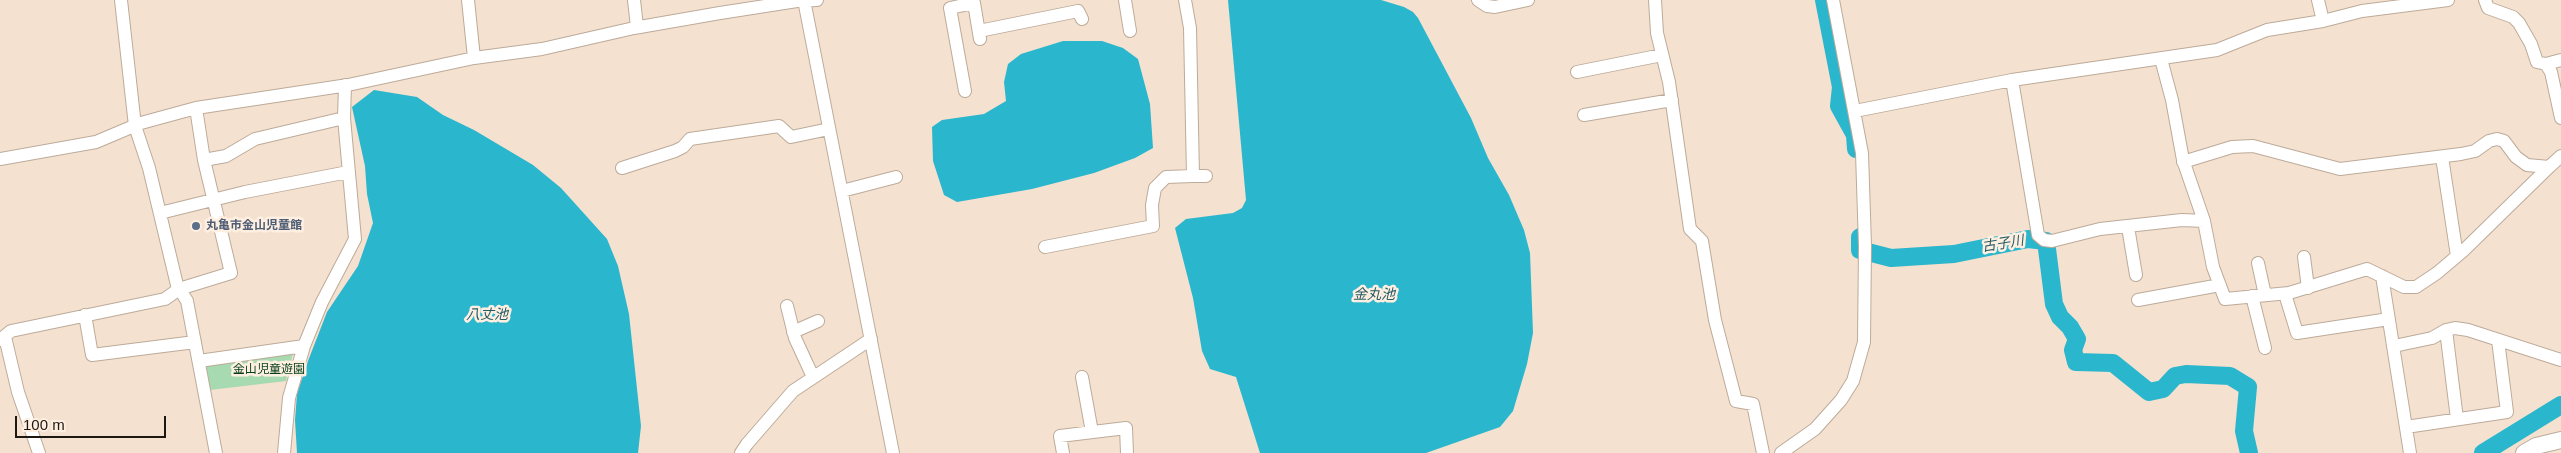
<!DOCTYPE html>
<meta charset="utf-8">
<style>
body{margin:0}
#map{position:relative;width:2561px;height:453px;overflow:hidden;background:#f4e1d0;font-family:Arial,sans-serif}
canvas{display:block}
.scale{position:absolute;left:15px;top:416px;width:151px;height:22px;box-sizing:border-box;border:2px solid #1d1711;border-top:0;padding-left:6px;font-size:15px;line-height:18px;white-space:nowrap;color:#1d1711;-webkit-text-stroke:4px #feefe1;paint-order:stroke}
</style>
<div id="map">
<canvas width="2561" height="453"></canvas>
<div class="scale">100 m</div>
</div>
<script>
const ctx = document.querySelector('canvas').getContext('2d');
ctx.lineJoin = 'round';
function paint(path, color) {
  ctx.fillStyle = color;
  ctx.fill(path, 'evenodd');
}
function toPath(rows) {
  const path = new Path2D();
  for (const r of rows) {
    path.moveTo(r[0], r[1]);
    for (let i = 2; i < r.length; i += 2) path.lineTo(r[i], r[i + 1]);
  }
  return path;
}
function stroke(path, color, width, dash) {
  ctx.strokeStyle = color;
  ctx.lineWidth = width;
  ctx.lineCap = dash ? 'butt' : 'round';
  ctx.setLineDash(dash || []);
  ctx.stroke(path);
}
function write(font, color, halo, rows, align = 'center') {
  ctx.font = font + ' Arial,"Noto Sans JP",sans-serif';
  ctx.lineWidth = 5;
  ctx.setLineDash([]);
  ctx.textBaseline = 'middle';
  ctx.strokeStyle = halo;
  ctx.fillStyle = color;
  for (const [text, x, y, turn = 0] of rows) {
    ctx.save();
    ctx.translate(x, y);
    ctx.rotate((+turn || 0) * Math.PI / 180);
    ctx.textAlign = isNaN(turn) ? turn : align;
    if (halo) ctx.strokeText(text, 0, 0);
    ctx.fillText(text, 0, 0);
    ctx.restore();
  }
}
paint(toPath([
 [293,353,286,381,210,390,206,367,210,364]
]), '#a7dab1');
paint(toPath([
 [1228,0,1381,0,1404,7,1413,12,1418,18,1471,118,1488,158,1509,195,1524,230,1530,253,1533,333,1527,364,1513,411,1500,427,1426,453,1260,453,1236,377,1210,369,1202,351,1193,298,1175,228,1186,219,1233,213,1242,208,1246,200],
 [1063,41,1102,41,1123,48,1138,59,1150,104,1153,148,1135,158,1094,173,1032,189,957,202,944,195,933,161,932,127,942,120,984,114,1006,101,1004,82,1008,64,1021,54],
 [374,90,417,97,443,115,474,130,533,165,561,188,607,239,618,266,629,314,641,426,638,453,297,453,295,420,297,394,308,361,327,312,358,266,373,223,367,194,365,166,352,107]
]), '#2ab6cd');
stroke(toPath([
 [1824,0,1841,87,1839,106,1855,135,1856,149],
 [1860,237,1860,250,1891,258,1954,254,2028,239,2046,241,2054,304,2060,317,2070,327,2077,339,2073,350,2076,362,2113,363,2149,392,2163,389,2175,376,2186,374,2230,376,2248,387,2244,431,2249,453],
 [2483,453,2561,405]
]), '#2ab6cd', 18);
const minor = toPath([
 [121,0,135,126,149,168,177,285,187,301,216,453],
 [468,0,474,58],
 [634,0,637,27],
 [804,0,893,453],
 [1125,0,1130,31],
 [1478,0,1487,6,1495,7,1528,0],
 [1655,0,1657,33,1669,82,1690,229,1702,241,1715,320,1736,401,1753,404,1763,453],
 [2318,0,2323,21],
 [2485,0,2488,8,2513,17,2519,23,2531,44,2537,62,2546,64,2561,60],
 [979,31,1078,11,1082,19],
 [2161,59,2172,100,2183,160,2204,221],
 [2546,64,2551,72,2561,118],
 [1577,72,1662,55],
 [2012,80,2038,235,2044,240,2052,241,2100,229,2182,220,2204,221,2213,267,2225,299,2289,293,2367,269,2404,287,2416,287,2437,273,2463,251,2549,167],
 [965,91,950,8,974,3,980,39],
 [1855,111,2012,80,2217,50,2267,30,2323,21,2362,11,2448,0],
 [1584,115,1672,100],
 [2442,157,2457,256],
 [0,159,96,142,141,123,196,108,348,85,474,58,542,49,634,28,720,13,797,1,817,0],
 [204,160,226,156,255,139,344,118],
 [2183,162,2232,147,2253,146,2340,169,2461,154,2475,151,2489,141,2497,139,2504,141,2516,157,2527,165,2549,167,2561,156],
 [622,168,675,151,683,147,690,139,779,126,791,137,829,129],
 [1193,176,1206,176],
 [842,191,896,177],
 [160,213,245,192,348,172],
 [2128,227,2136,275],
 [1045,247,1153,226,1152,205,1155,188,1166,177,1193,176,1190,28,1185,0],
 [2304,257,2308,288],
 [2258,263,2265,295],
 [2382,276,2410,453],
 [2285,294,2297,333,2389,319],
 [2252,296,2265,348],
 [2138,300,2220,285],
 [787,306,795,338,813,377],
 [85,315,92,355,195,342],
 [2446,330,2457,419],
 [793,332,818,321],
 [5,337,18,392,39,453],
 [0,340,11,331,165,299,179,289,231,273,204,160,196,108],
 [2394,346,2432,338,2446,330,2455,328,2468,330,2561,360],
 [199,361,304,346],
 [1082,377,1092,432],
 [2406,427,2507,412,2498,340],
 [284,453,289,398,304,346,322,302,355,239,344,118,345,85],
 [741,453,747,444,793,391,871,339],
 [1063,453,1060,436,1126,428,1127,453],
 [1781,453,1815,429,1841,400,1853,381,1864,342,1865,246,1862,153,1833,0]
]);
const major = toPath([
 [2524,453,2536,446,2561,440]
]);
stroke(minor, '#bdab9a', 14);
stroke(major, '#bdab9a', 18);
stroke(minor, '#fff', 12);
stroke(major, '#fff', 16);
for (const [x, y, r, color] of [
 [196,226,5,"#5c6f8a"]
]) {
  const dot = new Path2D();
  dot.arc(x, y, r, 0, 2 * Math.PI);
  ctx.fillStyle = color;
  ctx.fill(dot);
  stroke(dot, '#feefe1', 2);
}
write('bold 12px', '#4e5e75', '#feefe1', [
 ["丸亀市金山児童館",206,226]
], 'left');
write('12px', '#003d18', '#feefe1', [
 ["金山児童遊園",269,370]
]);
write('italic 14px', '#275c67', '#feefe1', [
 ["古子川",2003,244,-9],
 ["金丸池",1374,295],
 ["八丈池",487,315]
]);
</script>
